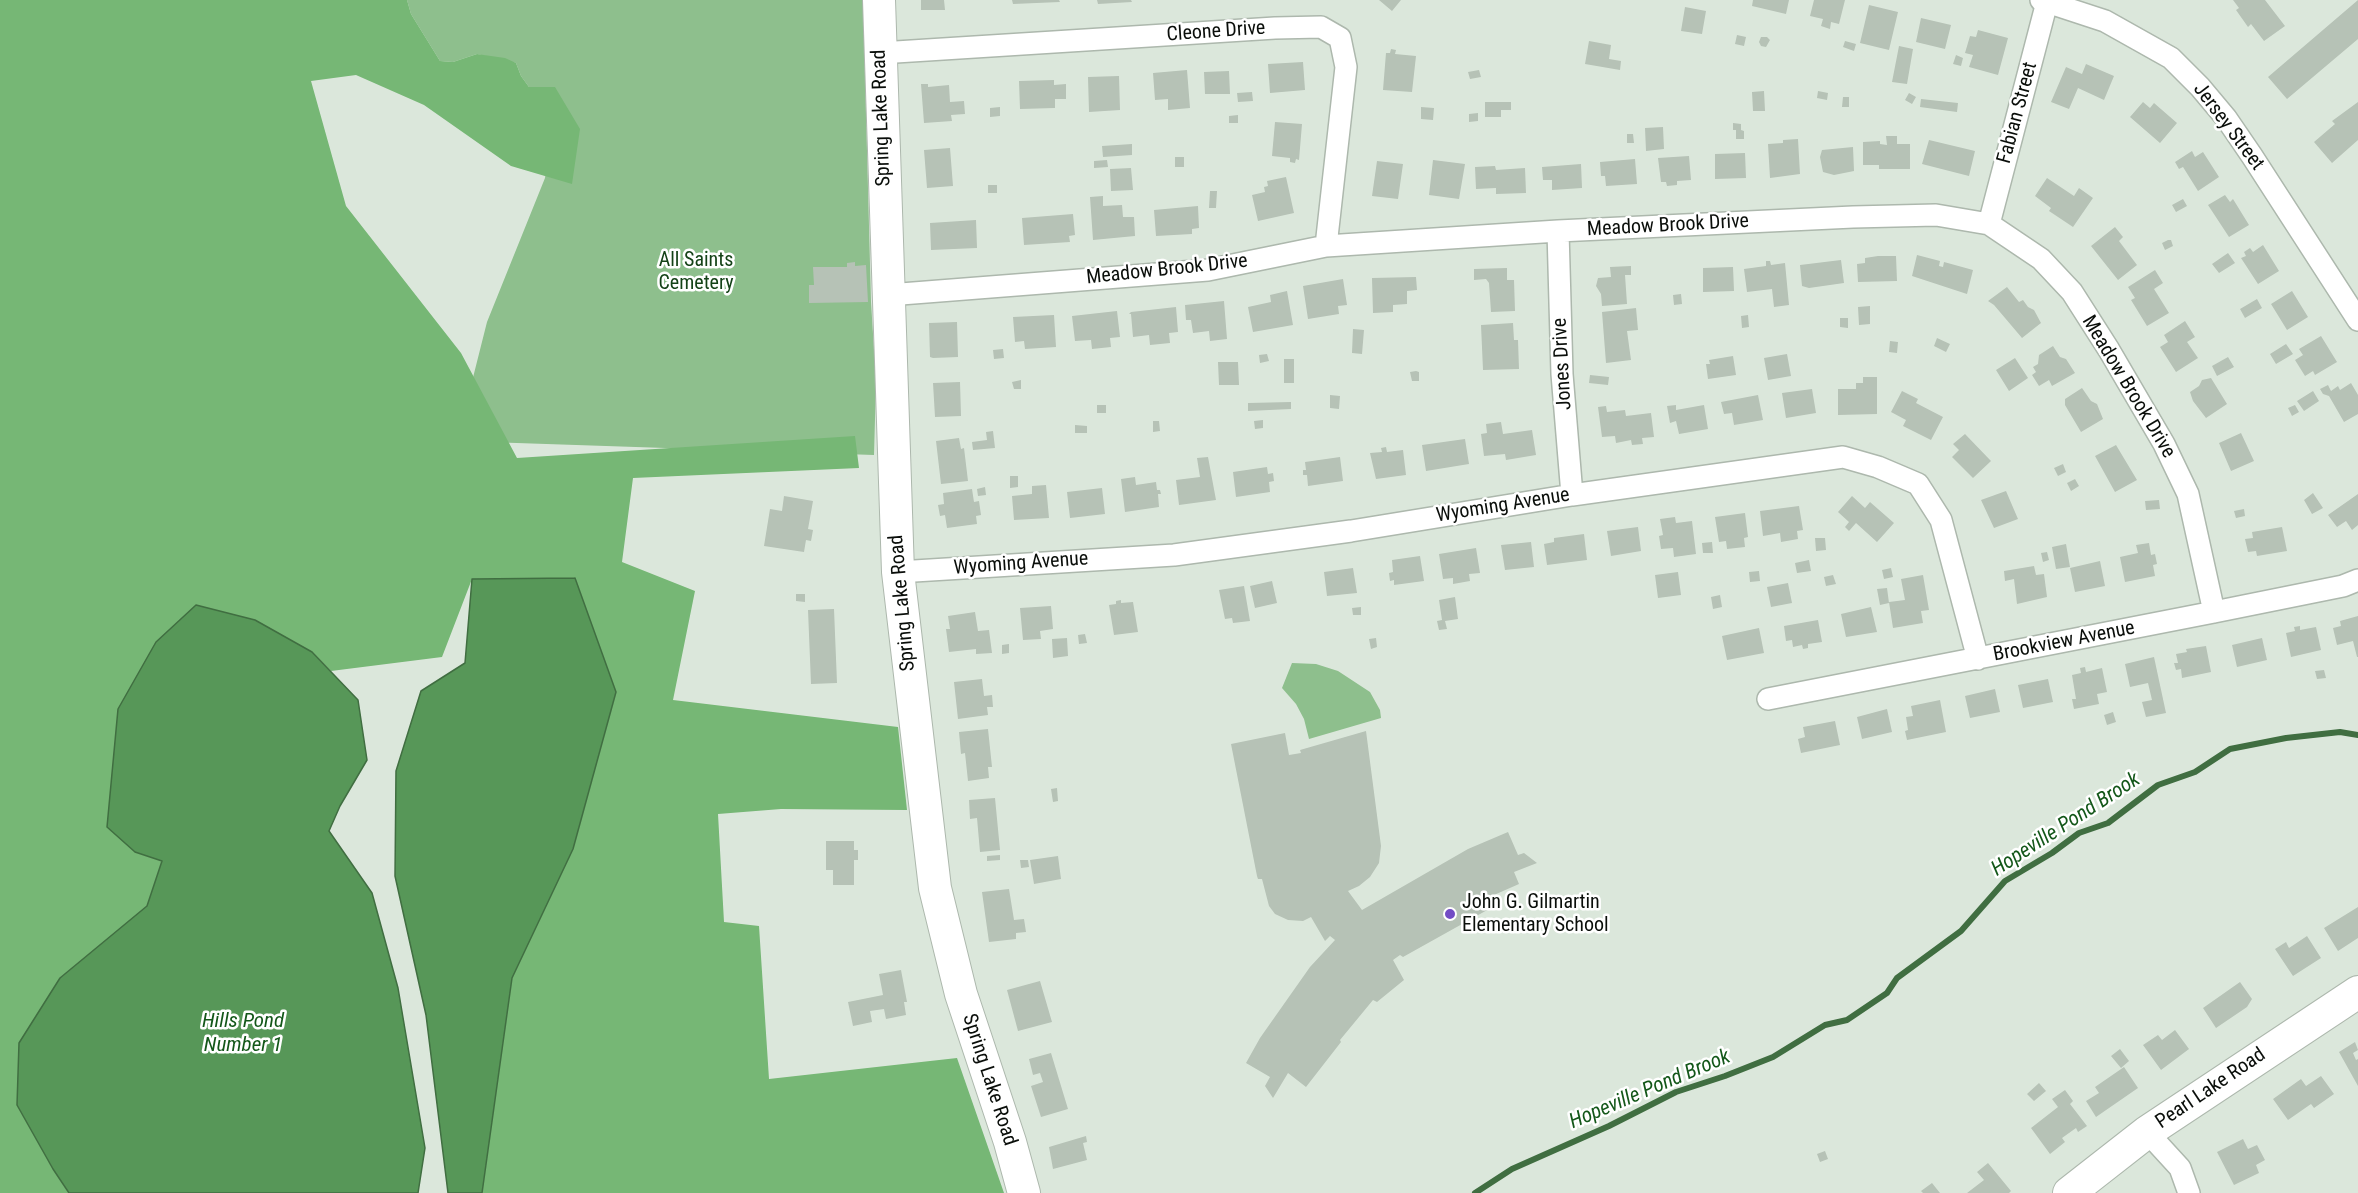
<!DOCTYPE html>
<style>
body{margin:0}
canvas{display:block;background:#dbe7db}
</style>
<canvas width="2358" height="1193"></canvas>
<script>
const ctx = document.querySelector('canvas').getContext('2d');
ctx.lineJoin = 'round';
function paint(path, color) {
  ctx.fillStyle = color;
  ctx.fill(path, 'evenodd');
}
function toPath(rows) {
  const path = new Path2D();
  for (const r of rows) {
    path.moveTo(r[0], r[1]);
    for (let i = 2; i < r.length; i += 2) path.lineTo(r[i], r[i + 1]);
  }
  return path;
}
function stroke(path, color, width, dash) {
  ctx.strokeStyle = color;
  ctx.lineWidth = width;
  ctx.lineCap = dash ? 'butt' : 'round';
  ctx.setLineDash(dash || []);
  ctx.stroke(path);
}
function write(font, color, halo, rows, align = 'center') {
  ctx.font = font + ' "Roboto Condensed",sans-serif';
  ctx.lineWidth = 5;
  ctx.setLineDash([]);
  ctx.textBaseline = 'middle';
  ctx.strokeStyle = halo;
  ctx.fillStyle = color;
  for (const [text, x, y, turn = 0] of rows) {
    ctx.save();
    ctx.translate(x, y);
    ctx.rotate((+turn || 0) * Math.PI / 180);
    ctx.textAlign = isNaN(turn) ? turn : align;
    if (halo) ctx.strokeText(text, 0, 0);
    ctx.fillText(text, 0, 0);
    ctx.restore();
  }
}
paint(toPath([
 [407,0,863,0,871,302,876,382,874,455,457,441,487,322,545,178,552,129,555,87,529,87,521,76,516,63,477,54,453,62,440,61,411,14],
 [1292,663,1316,664,1338,671,1370,692,1380,710,1381,718,1309,739,1304,719,1296,704,1282,688]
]), '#8ebf8d');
paint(toPath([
 [0,0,407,0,411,14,440,61,453,62,477,54,505,58,516,63,521,76,529,87,555,87,580,129,572,184,511,166,424,105,356,75,311,81,346,206,461,353,517,458,855,436,859,468,633,478,622,562,695,591,673,700,898,727,907,810,781,809,718,814,724,922,759,926,769,1079,957,1058,1004,1193,482,1193,512,978,573,849,616,692,575,578,472,579,442,657,331,671,312,652,135,852,162,861,147,907,60,978,17,1105,53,1169,69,1193,0,1193]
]), '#76b775');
const water = toPath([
 [575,578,616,692,573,849,512,978,482,1193,448,1193,426,1015,395,876,396,771,421,691,465,663,472,579,575,578],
 [196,605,255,620,312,652,358,700,367,760,340,806,329,831,372,893,398,988,425,1148,418,1193,69,1193,53,1169,17,1105,19,1043,60,978,147,906,162,861,135,852,107,827,118,709,156,642,196,605]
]);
paint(water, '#579758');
stroke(water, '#406e41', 1.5);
stroke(toPath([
 [1475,1193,1512,1169,1609,1126,1676,1092,1725,1076,1773,1057,1825,1025,1847,1020,1887,993,1897,978,1961,931,2005,881,2052,853,2079,833,2108,823,2158,785,2195,772,2230,749,2286,738,2340,732,2358,735]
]), '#406e41', 6);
paint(toPath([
 [921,0,944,0,945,10,921,10],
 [1012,0,1059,0,1060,2,1013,4],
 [1097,0,1131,0,1132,2,1098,4],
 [1379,0,1401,0,1392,11],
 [1753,0,1789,0,1786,14,1752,6],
 [1814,0,1845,0,1839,24,1831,22,1830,29,1821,26,1823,19,1810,16],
 [2233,0,2265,0,2285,26,2264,41,2251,24,2248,27,2236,10,2239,8],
 [2358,0,2358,39,2287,99,2268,77],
 [1869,5,1898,12,1889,50,1860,43],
 [1685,7,1706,11,1702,34,1681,31],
 [1921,18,1951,25,1945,49,1916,42],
 [1978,30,2008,38,1998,75,1969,67,1973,55,1965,53,1970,36,1976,37],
 [1737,35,1746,37,1744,46,1735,44],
 [1761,37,1767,37,1770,40,1766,47,1761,46,1759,42],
 [1589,41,1611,45,1609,59,1621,61,1620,70,1585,64],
 [1845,41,1856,44,1854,51,1843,47],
 [1899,46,1913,49,1907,84,1892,82],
 [1391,49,1396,50,1395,54,1416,56,1412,92,1383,90,1386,53,1390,53],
 [1956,55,1963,58,1961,66,1953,64],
 [1303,62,1305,90,1270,93,1268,64],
 [2086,64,2114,76,2104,100,2078,88,2069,109,2051,102,2066,67,2082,74],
 [1187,70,1190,108,1168,110,1168,99,1155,100,1153,73],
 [1479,70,1481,77,1470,79,1468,72],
 [1229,71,1230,94,1205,94,1204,72],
 [1119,76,1120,110,1089,112,1088,77],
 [1054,80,1054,85,1066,84,1066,99,1055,99,1055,108,1020,109,1019,81],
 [921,84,928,84,928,87,949,85,950,102,964,101,965,114,951,115,952,121,924,123],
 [1764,91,1765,111,1753,111,1752,92],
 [1818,91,1828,93,1827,100,1817,98],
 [1252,92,1253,101,1238,102,1237,93],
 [1909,93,1916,97,1912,104,1905,100],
 [1843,97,1849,97,1849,107,1842,107],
 [1921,99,1958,103,1957,112,1920,107],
 [1485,102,1511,102,1511,110,1501,110,1501,117,1485,117],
 [2143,102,2150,108,2154,103,2177,123,2160,143,2130,117],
 [2358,102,2358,140,2332,163,2314,142,2335,124,2332,121],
 [1000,107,1000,116,990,117,990,108],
 [1421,107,1434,108,1433,120,1421,119],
 [1478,113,1478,121,1469,122,1469,114],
 [1238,115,1238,123,1229,123,1229,116],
 [1275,122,1302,124,1299,160,1296,159,1295,163,1290,162,1290,158,1272,156],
 [1733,123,1741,124,1741,130,1744,131,1744,139,1736,139,1736,130,1733,130],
 [1663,127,1664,149,1646,151,1645,128],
 [1627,134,1633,134,1634,143,1627,143],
 [1886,136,1897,136,1897,144,1910,144,1910,169,1879,169,1879,165,1863,165,1863,142,1880,141,1880,144,1887,145],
 [1798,139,1800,174,1770,178,1768,144,1783,143,1783,140],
 [1929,140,1975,151,1969,176,1922,164],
 [1132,144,1132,155,1103,157,1102,146],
 [1853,147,1854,171,1834,175,1823,172,1820,157,1822,150],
 [950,148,953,186,927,188,924,150],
 [2192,151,2195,157,2203,152,2219,177,2198,191,2183,167,2179,169,2175,162],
 [1745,153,1746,178,1715,179,1715,154],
 [1689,156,1691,180,1677,181,1677,185,1667,186,1666,182,1661,182,1658,158],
 [1175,157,1184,157,1184,167,1175,167],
 [1635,159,1637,184,1606,186,1605,176,1601,176,1600,162],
 [1107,160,1108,167,1094,168,1094,161],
 [1433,160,1465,164,1459,199,1429,195],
 [1377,161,1403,164,1398,199,1372,196],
 [1581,164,1582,188,1552,190,1552,180,1543,180,1542,167],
 [1495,166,1496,170,1525,168,1526,193,1496,194,1496,188,1476,189,1475,167],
 [1131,168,1133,190,1111,191,1110,169],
 [1286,177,1294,213,1258,221,1252,195,1265,192,1264,187,1268,186,1267,181],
 [2047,178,2074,196,2079,188,2093,198,2073,227,2049,211,2051,208,2035,196],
 [988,185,997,185,997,193,988,193],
 [1210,191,1217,191,1216,208,1209,208],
 [2225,195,2230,202,2233,199,2249,225,2229,237,2208,205],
 [1103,196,1103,206,1122,205,1123,217,1134,217,1135,236,1093,240,1090,197],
 [2183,199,2187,206,2176,212,2172,205],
 [1198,206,1199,228,1192,229,1192,234,1156,236,1154,210],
 [1073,214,1075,235,1069,236,1070,242,1024,245,1022,218],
 [976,220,977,248,931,250,930,223],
 [2115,227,2123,237,2119,241,2137,265,2118,280,2091,246],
 [2168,240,2171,240,2173,246,2165,250,2162,243],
 [2263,245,2279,271,2258,284,2241,258,2246,256,2244,252,2250,248,2253,252],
 [2228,253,2235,263,2219,273,2212,264],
 [1917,255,1940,261,1939,266,1943,267,1944,262,1973,270,1967,294,1912,276],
 [1878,256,1896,256,1897,281,1858,282,1857,264,1865,263,1865,258],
 [1841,260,1844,283,1809,288,1802,286,1800,265],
 [1766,261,1770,261,1771,265,1785,263,1789,305,1774,307,1772,289,1747,292,1744,269,1766,266],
 [855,262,855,266,866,265,868,302,809,303,809,285,814,285,813,267,847,267,847,263],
 [1631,266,1631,275,1625,275,1627,304,1602,306,1601,294,1596,286,1598,278,1611,277,1610,267],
 [1733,267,1734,291,1703,292,1703,268],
 [1507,268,1507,280,1514,280,1515,311,1491,312,1489,283,1486,279,1474,280,1474,269],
 [2155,270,2163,283,2154,289,2169,313,2147,326,2131,300,2135,298,2128,287],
 [1416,277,1417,290,1407,291,1407,304,1393,305,1393,312,1373,313,1372,278],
 [1343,279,1347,305,1338,306,1339,314,1308,319,1303,286],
 [2007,287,2019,302,2023,300,2028,307,2034,310,2041,323,2022,338,1994,305,1988,301],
 [1287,291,1293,325,1253,332,1248,307,1271,302,1270,295],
 [2292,291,2308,317,2287,330,2271,304],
 [1681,294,1682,304,1674,305,1673,295],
 [2257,299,2262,308,2245,318,2240,309],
 [1224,301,1227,339,1210,341,1209,331,1193,333,1191,320,1186,320,1185,305],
 [1870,306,1870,324,1859,325,1858,307],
 [1176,307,1178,332,1169,333,1170,343,1150,345,1149,335,1133,337,1131,314,1129,314,1131,312],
 [1636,308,1638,330,1627,331,1631,360,1606,363,1602,312],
 [1117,311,1120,337,1110,338,1111,347,1092,349,1091,340,1075,341,1072,316],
 [1054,315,1056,347,1025,349,1024,341,1015,342,1013,317],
 [1748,315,1749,327,1742,328,1741,316],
 [1840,318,1848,318,1848,328,1840,327],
 [2185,321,2195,337,2187,342,2198,358,2176,372,2160,347,2168,342,2164,335],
 [957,322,958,357,933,358,930,357,929,323],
 [1513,323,1514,340,1518,340,1519,369,1483,370,1481,325],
 [1353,329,1364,330,1362,354,1352,353],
 [2321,336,2337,362,2315,375,2313,371,2305,376,2295,360,2303,355,2299,349],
 [1937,338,1950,344,1946,352,1934,346],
 [1890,341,1898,342,1897,353,1889,352],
 [2286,344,2293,354,2276,364,2270,354],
 [2053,346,2060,357,2066,359,2075,373,2052,386,2049,380,2039,386,2032,375,2036,372,2033,367,2038,364,2039,355],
 [1003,349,1004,358,994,359,993,350],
 [1267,354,1269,361,1260,363,1259,355],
 [1787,354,1791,376,1768,380,1764,358],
 [1733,356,1736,375,1708,379,1706,364,1710,364,1709,360],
 [2228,357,2234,367,2217,376,2212,366],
 [2015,358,2028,378,2009,391,1996,370],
 [1284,359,1294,359,1294,383,1284,383],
 [1218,362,1238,362,1239,385,1219,385],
 [1416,371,1419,372,1419,381,1412,381,1410,372],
 [1590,375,1609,377,1608,385,1589,383],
 [1863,377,1877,377,1877,414,1838,415,1838,389,1856,389,1856,383,1863,383],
 [2211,378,2227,404,2206,418,2193,401,2190,392,2199,386,2202,380],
 [1021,380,1021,389,1014,389,1012,382],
 [960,382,961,416,935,417,933,383],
 [2351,383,2358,395,2358,414,2344,422,2329,396,2323,394,2320,389,2328,385,2331,391,2338,386,2340,390],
 [2082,388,2091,401,2097,404,2103,419,2081,432,2065,405,2065,399],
 [1812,389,1816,413,1786,418,1782,393],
 [1902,391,1918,399,1916,403,1943,417,1931,440,1903,426,1906,420,1891,412],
 [2313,391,2319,401,2304,411,2297,401],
 [1330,395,1340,396,1339,409,1330,408],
 [1758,395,1763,420,1734,425,1732,413,1724,414,1721,402],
 [1291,402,1291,409,1248,411,1248,403],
 [1097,405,1106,405,1106,413,1097,413],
 [1676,405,1676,410,1704,405,1708,429,1679,434,1676,421,1670,423,1667,406],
 [2295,405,2299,412,2292,416,2288,408],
 [1606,406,1607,412,1625,410,1626,416,1651,413,1654,437,1642,438,1643,444,1632,445,1631,440,1616,443,1615,436,1602,437,1598,407],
 [1263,420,1263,428,1255,429,1254,421],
 [1153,421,1159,421,1160,431,1153,432],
 [1501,422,1503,434,1532,430,1536,455,1506,460,1505,454,1484,456,1481,434,1487,433,1486,424],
 [1075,425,1087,426,1087,433,1075,433],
 [993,431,995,448,973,450,972,442,987,440,986,432],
 [2241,433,2254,461,2231,471,2219,443],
 [1965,434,1991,461,1973,478,1952,457,1959,450,1953,444],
 [959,438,961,449,964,448,968,481,941,484,936,441],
 [1465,439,1469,464,1426,471,1422,445],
 [2116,445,2137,480,2115,492,2095,456],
 [1386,447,1387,452,1403,450,1406,475,1376,479,1370,453,1382,452,1381,448],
 [1208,457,1216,500,1179,505,1176,480,1200,477,1197,458],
 [1340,457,1343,481,1308,486,1307,475,1303,475,1303,470,1306,470,1305,462],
 [2063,464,2066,472,2058,476,2054,468],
 [1267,467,1268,474,1273,473,1274,481,1269,482,1270,492,1236,497,1233,472],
 [1010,476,1018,476,1018,487,1010,488],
 [1135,477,1136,485,1156,482,1157,490,1160,490,1161,494,1158,494,1159,507,1125,512,1121,479],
 [2075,479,2079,486,2071,491,2067,483],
 [1046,485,1049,518,1014,520,1012,496,1032,494,1032,486],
 [985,487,986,495,978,496,977,489],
 [1102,488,1105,514,1070,518,1067,492],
 [972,489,974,502,979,501,981,515,976,516,977,524,947,528,945,515,940,516,938,505,944,504,943,493],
 [2006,491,2018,519,1994,528,1981,500],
 [2313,493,2323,508,2312,514,2304,500],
 [2358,494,2358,525,2352,530,2346,521,2337,527,2328,515],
 [784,496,813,501,808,529,813,530,811,541,806,540,804,552,764,546,770,509,782,511],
 [1852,496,1865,508,1870,502,1894,523,1877,542,1856,523,1849,531,1845,527,1849,522,1838,512],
 [2159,500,2160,509,2146,510,2145,501],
 [1799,506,1803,530,1797,531,1798,539,1781,542,1780,533,1763,536,1760,511],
 [2244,509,2245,516,2236,518,2234,511],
 [1745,513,1748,537,1744,538,1745,547,1727,549,1726,541,1719,542,1715,517],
 [1675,517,1676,523,1692,521,1696,554,1674,557,1673,548,1661,549,1659,536,1663,535,1660,519],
 [1638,527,1641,551,1611,556,1607,531],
 [2282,527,2287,551,2257,556,2256,551,2248,552,2245,539,2253,538,2252,532],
 [1584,534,1587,560,1547,565,1544,544,1554,542,1554,538],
 [1815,538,1825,538,1826,550,1816,551],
 [1531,542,1534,567,1505,570,1501,545],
 [1712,542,1713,553,1703,553,1702,543],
 [2149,543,2151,555,2155,554,2157,564,2153,565,2155,576,2125,582,2120,557,2138,553,2136,545],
 [2066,544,2070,567,2056,569,2052,547],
 [1476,548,1480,573,1469,574,1470,581,1453,584,1453,578,1443,579,1439,554],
 [2047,552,2049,560,2043,562,2041,553],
 [1420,556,1424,581,1394,585,1394,580,1390,581,1389,573,1393,572,1392,560],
 [1809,560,1811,571,1797,573,1795,563],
 [2100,561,2105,586,2075,592,2070,568],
 [2034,566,2036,575,2044,574,2047,597,2017,604,2014,579,2005,581,2004,571],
 [1353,568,1357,593,1327,596,1324,572],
 [1891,568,1893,577,1884,579,1882,570],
 [1759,571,1760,581,1750,582,1749,572],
 [1678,572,1681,595,1658,598,1655,575],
 [1833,575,1836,584,1826,586,1824,577],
 [1923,575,1929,610,1921,611,1923,623,1893,628,1889,602,1905,600,1901,579],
 [1272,581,1277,603,1255,608,1250,586],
 [1788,583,1792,603,1771,607,1767,587],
 [1244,586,1250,621,1233,623,1232,618,1225,619,1219,590],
 [1887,588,1889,603,1880,605,1877,589],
 [796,594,805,594,805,602,796,601],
 [1720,595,1722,607,1713,609,1711,597],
 [1455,597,1458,619,1445,621,1447,629,1439,630,1437,621,1442,620,1439,600],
 [1121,600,1121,603,1133,602,1138,632,1114,635,1109,605,1116,604,1116,601],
 [1051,606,1053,629,1040,631,1041,639,1023,640,1020,608],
 [1361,607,1361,615,1353,615,1352,608],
 [1871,607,1877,632,1846,637,1841,614],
 [834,609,837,683,811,684,808,610],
 [975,612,978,631,989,630,992,653,976,654,976,649,949,652,946,629,950,629,948,616],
 [2358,616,2358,657,2357,657,2353,641,2337,645,2333,628,2341,626,2340,621],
 [1818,620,1822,642,1808,644,1808,648,1803,649,1802,645,1793,647,1792,640,1786,641,1784,626],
 [2300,626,2300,630,2316,627,2321,650,2291,657,2286,633,2295,631,2294,627],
 [1759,628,1764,653,1727,660,1722,636],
 [1085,634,1087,643,1079,644,1078,635],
 [1067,638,1068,656,1053,658,1052,639],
 [1376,638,1377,647,1371,649,1369,639],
 [2262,638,2267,660,2237,667,2232,645],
 [1009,644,1009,653,1002,654,1002,645],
 [2206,646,2211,672,2182,678,2181,669,2176,670,2174,663,2178,663,2176,654,2187,652,2186,649],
 [2154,657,2166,713,2146,717,2142,702,2152,700,2148,683,2130,687,2125,664],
 [2085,667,2086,672,2102,668,2107,692,2097,694,2099,704,2074,709,2072,699,2076,699,2072,675,2081,673,2080,668],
 [2324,670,2326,678,2317,679,2315,671],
 [982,679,984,696,992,695,993,707,987,707,988,715,958,719,954,682],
 [2048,679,2053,702,2023,708,2018,685],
 [1995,689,2000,712,1970,718,1965,696],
 [1940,700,1946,732,1907,740,1905,731,1908,730,1906,717,1913,716,1911,706],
 [1887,709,1892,732,1862,739,1857,717],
 [2113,712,2116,722,2107,725,2104,715],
 [1835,721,1840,745,1801,753,1798,739,1805,737,1803,727],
 [988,729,992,767,988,767,989,778,968,781,965,753,961,754,959,732],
 [1366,731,1381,846,1379,863,1370,877,1359,886,1348,891,1362,910,1468,849,1508,832,1518,855,1524,853,1537,863,1514,872,1519,884,1494,895,1498,904,1403,957,1400,955,1393,960,1404,980,1377,1002,1373,1000,1340,1040,1341,1042,1306,1087,1288,1073,1273,1098,1265,1086,1270,1077,1246,1063,1260,1038,1310,967,1335,940,1330,936,1325,941,1311,917,1303,921,1288,920,1275,914,1269,906,1262,879,1258,879,1257,876,1231,744,1285,733,1289,755,1301,753,1300,750],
 [1057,788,1058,801,1053,802,1051,789],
 [995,798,1000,850,980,852,977,818,970,819,969,800],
 [826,841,854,841,854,850,858,850,858,860,854,860,854,885,833,885,833,870,826,870],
 [1000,855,1000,860,987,861,987,856],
 [1058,856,1061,879,1034,884,1030,860],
 [1020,860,1028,860,1029,867,1021,868],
 [1009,889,1014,920,1024,919,1026,932,1016,933,1016,939,989,942,982,892],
 [2358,907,2358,938,2338,951,2324,928],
 [2307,936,2321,958,2293,976,2275,949,2286,942,2289,948],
 [901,970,907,1002,904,1002,906,1015,886,1019,884,1009,870,1011,872,1022,853,1026,848,1002,883,995,879,974],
 [1040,981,1052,1022,1018,1031,1007,990],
 [2240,982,2252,999,2247,1007,2216,1028,2203,1008],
 [2175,1030,2189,1049,2161,1070,2143,1045,2158,1035,2162,1040],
 [2355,1042,2358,1050,2353,1053,2356,1060,2358,1059,2358,1086,2339,1052],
 [2120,1049,2129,1061,2121,1068,2111,1056],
 [1051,1053,1068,1109,1041,1117,1031,1086,1043,1082,1040,1073,1033,1075,1029,1059],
 [2124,1067,2138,1088,2096,1117,2086,1101,2099,1093,2095,1087],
 [2321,1076,2334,1094,2314,1108,2311,1104,2288,1120,2273,1099,2301,1079,2306,1086],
 [2039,1083,2046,1091,2034,1101,2027,1094],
 [2065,1090,2073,1101,2070,1104,2087,1126,2078,1132,2076,1128,2062,1138,2065,1142,2050,1154,2031,1128,2058,1107,2052,1099],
 [1086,1136,1087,1142,1083,1143,1087,1160,1053,1169,1049,1147],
 [2243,1139,2248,1149,2257,1145,2265,1160,2256,1165,2259,1173,2234,1185,2217,1152],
 [1825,1151,1828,1159,1820,1162,1817,1154],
 [1988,1163,2011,1191,2009,1193,1967,1193,1984,1180,1977,1172],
 [1932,1183,1940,1193,1923,1193,1921,1191]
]), '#b6c2b6');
const minor = toPath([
 [2041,0,2105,21,2171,58,2200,87,2226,118,2252,156,2358,320],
 [880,53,1275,28,1321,27,1340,38,1346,67,1326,246],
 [1989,224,2047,2],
 [1558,231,1562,374,1572,495],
 [888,295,1208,270,1326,246,1558,231,1853,217,1936,215,1989,224,2041,259,2072,292,2109,350,2164,444,2188,494,2214,612],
 [898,572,1174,555,1351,531,1572,495,1843,457,1878,467,1918,484,1941,520,1978,659],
 [1768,699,2214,612,2343,586,2358,580],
 [2147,1132,2180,1168,2189,1193]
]);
const secondary = toPath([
 [879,0,898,572,935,888,961,994,1010,1142,1024,1193],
 [2069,1193,2147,1132,2358,992]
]);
stroke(minor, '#adb8ad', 24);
stroke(secondary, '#adb8ad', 34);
stroke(minor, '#fff', 21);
stroke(secondary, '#fff', 32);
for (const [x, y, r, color] of [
 [1450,914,6,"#734cc5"]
]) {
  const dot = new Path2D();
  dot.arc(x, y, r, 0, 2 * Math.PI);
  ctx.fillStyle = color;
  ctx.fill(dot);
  stroke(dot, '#fff', 2);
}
write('20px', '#0a0e0a', '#fff', [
 ["Cleone Drive",1216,32,-4],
 ["Fabian Street",2018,113,-75],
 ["Spring Lake Road",882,118,-92],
 ["Jersey Street",2228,127,53],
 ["Meadow Brook Drive",1668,226,-3],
 ["Meadow Brook Drive",1167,270,-6],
 ["Jones Drive",1563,364,-93],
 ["Meadow Brook Drive",2128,387,59],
 ["Wyoming Avenue",1503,506,-9],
 ["Wyoming Avenue",1021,564,-4],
 ["Spring Lake Road",903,603,-95],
 ["Brookview Avenue",2064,642,-11],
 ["Spring Lake Road",989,1080,72],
 ["Pearl Lake Road",2211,1089,-34]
]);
write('20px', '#144217', '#fff', [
 ["All Saints",696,261],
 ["Cemetery",696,284]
]);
write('20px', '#0a0e0a', '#fff', [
 ["John G. Gilmartin",1462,903],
 ["Elementary School",1462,926]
], 'left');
write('italic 21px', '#135719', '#fff', [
 ["Hopeville Pond Brook",2066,825,-33],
 ["Hills Pond",243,1022],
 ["Number 1",243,1046],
 ["Hopeville Pond Brook",1650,1090,-23]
]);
</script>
